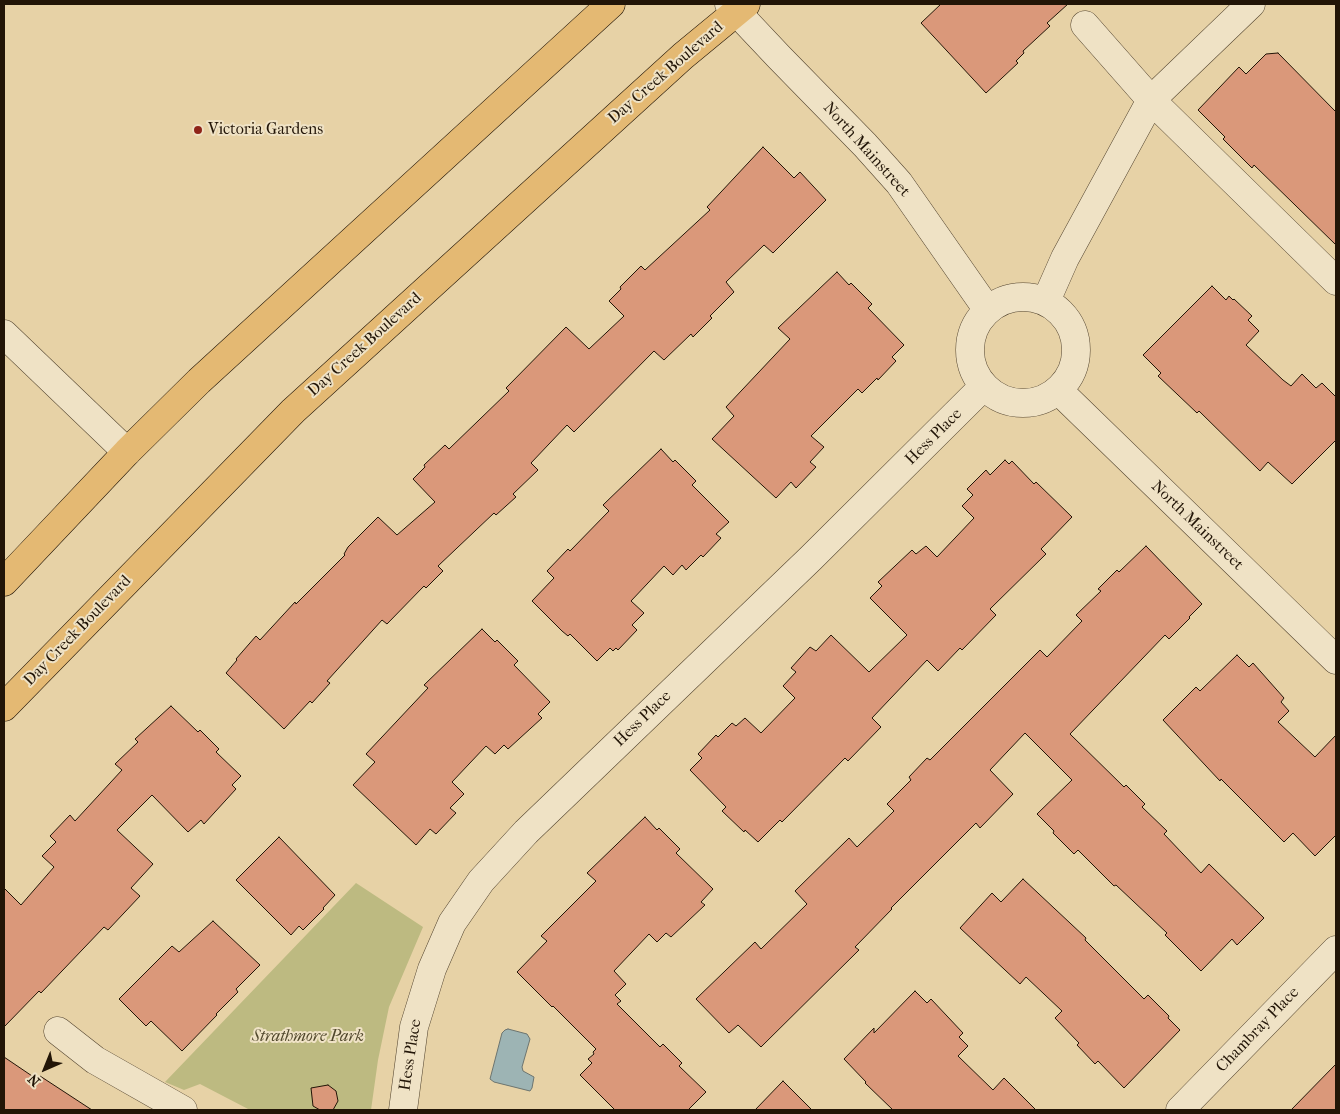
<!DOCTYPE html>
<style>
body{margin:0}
#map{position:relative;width:1340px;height:1114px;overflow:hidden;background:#e7d2a6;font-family:"IM FELL French Canon",serif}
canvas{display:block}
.frame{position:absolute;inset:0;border:5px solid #221507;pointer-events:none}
.north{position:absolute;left:20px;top:1044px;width:50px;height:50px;-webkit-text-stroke:4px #efe2c5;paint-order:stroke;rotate:224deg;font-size:14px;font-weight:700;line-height:20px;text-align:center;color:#221507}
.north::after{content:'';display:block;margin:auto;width:18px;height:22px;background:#221507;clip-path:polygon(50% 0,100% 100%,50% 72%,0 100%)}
</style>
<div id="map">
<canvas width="1340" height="1114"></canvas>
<div class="frame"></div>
<div class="north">N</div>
</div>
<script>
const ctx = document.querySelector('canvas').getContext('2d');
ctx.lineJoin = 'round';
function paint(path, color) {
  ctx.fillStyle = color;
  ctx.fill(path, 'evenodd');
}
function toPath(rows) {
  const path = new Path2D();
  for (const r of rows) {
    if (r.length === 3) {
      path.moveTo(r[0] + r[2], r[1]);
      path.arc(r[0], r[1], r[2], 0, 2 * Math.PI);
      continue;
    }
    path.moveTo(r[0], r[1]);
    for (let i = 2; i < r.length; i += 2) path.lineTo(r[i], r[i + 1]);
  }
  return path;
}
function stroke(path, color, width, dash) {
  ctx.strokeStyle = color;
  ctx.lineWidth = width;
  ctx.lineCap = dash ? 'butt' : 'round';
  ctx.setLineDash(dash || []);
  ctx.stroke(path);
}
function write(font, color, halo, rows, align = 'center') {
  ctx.font = font + ' "IM FELL French Canon",serif';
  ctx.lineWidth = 4;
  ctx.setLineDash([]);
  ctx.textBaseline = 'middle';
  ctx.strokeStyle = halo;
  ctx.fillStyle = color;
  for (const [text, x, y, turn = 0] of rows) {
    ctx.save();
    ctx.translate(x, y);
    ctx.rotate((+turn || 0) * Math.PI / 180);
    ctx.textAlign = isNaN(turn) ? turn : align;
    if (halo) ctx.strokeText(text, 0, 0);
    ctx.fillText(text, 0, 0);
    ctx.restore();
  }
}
paint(toPath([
 [356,883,423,927,389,1007,378,1060,371,1110,250,1110,200,1084,184,1090,165,1082]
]), '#bdba81');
const water = toPath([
 [508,1029,527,1034,530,1039,522,1067,523,1071,534,1077,532,1088,530,1091,494,1082,490,1079,502,1033,505,1030,508,1029]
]);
paint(water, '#9db4b4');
stroke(water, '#6c746f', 1);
const building = toPath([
 [941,4,1068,4,1047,23,1050,26,1023,51,1024,53,1016,61,1018,63,986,93,921,23,941,4],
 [1278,53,1336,112,1336,245,1254,165,1252,168,1223,139,1225,137,1198,110,1239,67,1246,74,1266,54,1278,53],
 [763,147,794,178,800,172,826,200,773,253,764,245,726,282,734,292,710,316,712,318,693,337,691,334,664,360,654,351,574,432,567,425,531,463,538,470,513,494,516,497,496,515,494,513,438,566,443,571,426,588,424,586,387,624,382,620,327,681,330,683,312,703,310,701,284,729,226,673,237,660,236,659,256,636,260,640,295,602,296,604,345,555,344,554,348,547,378,517,397,535,435,502,413,479,425,467,424,465,445,445,449,449,509,391,506,388,566,327,589,349,624,316,609,301,621,289,620,287,641,266,645,270,710,210,707,207,763,147],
 [837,272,849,285,851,283,872,304,868,308,904,345,892,357,896,361,878,380,877,378,862,393,858,389,811,436,824,447,810,462,816,467,796,488,791,482,776,498,712,439,734,416,726,407,790,339,778,328,837,272],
 [1212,286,1226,300,1229,296,1233,300,1234,299,1252,316,1248,320,1259,331,1246,345,1283,380,1291,386,1302,374,1316,388,1322,383,1336,397,1336,440,1292,484,1268,462,1260,471,1199,411,1197,413,1158,376,1161,373,1143,355,1212,286],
 [661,449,673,462,675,460,696,481,692,485,729,522,716,534,721,538,703,557,701,555,686,570,682,565,673,575,664,566,631,601,644,613,632,625,637,630,618,650,616,648,613,651,610,648,597,661,570,634,568,636,562,631,532,601,554,578,547,571,568,549,570,551,609,511,603,505,661,449],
 [1005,460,1009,464,1012,461,1034,484,1036,482,1072,517,1041,549,1046,554,990,609,996,615,962,650,960,648,938,671,927,660,872,718,881,727,848,761,845,758,782,822,780,820,758,842,745,830,744,832,722,811,726,807,690,770,702,758,698,754,716,735,718,737,732,723,736,726,745,718,761,733,795,698,783,686,796,672,791,668,810,647,816,651,831,635,869,672,907,635,870,598,882,586,878,582,912,550,916,554,926,546,937,557,974,518,962,506,973,495,967,489,986,470,990,475,1005,460],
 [1146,546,1202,604,1189,617,1190,618,1169,639,1165,635,1070,734,1124,787,1126,785,1145,804,1142,807,1167,831,1164,834,1201,873,1209,864,1264,918,1237,945,1232,939,1201,971,1165,935,1167,933,1116,885,1114,886,1078,850,1074,854,1053,833,1054,831,1037,814,1072,780,1025,733,990,770,1013,794,980,828,976,823,891,908,892,909,855,947,859,950,761,1047,738,1025,729,1033,696,999,755,942,761,949,807,904,795,891,849,838,857,847,894,811,887,804,911,780,909,777,927,758,930,760,1040,650,1047,657,1082,621,1076,615,1101,591,1098,589,1117,570,1119,572,1146,546],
 [482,629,495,642,497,640,518,661,514,665,550,702,538,714,542,718,508,749,504,745,495,754,486,746,452,782,464,794,450,808,456,813,436,834,430,829,416,845,353,785,375,762,366,754,428,688,424,685,482,629],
 [1237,655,1249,667,1253,663,1284,698,1281,702,1289,711,1278,722,1315,757,1336,735,1336,835,1315,856,1293,833,1284,842,1221,779,1220,781,1163,720,1196,687,1200,691,1237,655],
 [171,706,198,732,200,730,219,749,216,752,241,776,232,785,236,789,204,824,201,820,188,832,152,795,117,830,153,864,131,888,140,896,108,930,104,927,41,993,39,991,4,1027,4,888,21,905,54,867,42,856,56,842,50,836,70,815,75,821,122,770,115,764,138,742,135,739,171,706],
 [645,817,657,830,659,828,680,849,676,853,713,889,701,902,705,905,671,937,666,933,657,942,649,934,614,971,626,984,615,995,621,1001,617,1004,660,1047,663,1044,682,1063,679,1066,706,1092,688,1110,615,1110,580,1075,592,1063,588,1059,594,1054,593,1052,596,1049,553,1006,552,1007,517,972,547,941,541,936,596,881,587,873,645,817],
 [279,837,335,895,323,908,324,909,303,930,299,926,291,935,236,880,279,837],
 [1023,879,1086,938,1085,940,1144,999,1148,995,1169,1016,1168,1018,1180,1030,1124,1088,1098,1061,1095,1064,1077,1045,1079,1043,1055,1018,1062,1011,1026,977,1020,984,960,928,992,893,1001,902,1023,879],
 [213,921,260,965,236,989,238,992,216,1014,217,1015,182,1051,151,1021,146,1026,119,999,172,946,179,952,213,921],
 [915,991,927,1003,931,999,963,1033,959,1037,968,1046,958,1056,993,1090,1004,1078,1036,1110,893,1110,865,1083,866,1082,844,1059,874,1028,874,1033,915,991],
 [4,1057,38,1080,40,1076,92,1110,4,1110,4,1057],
 [1336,1064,1336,1110,1291,1110,1336,1064],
 [783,1081,812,1110,755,1110,783,1081],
 [328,1085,336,1091,338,1101,333,1110,320,1110,313,1106,311,1088,328,1085]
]);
paint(building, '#da987a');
stroke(building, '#221507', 1);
const minor = toPath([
 [729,4,779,57,865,145,899,183,987,309],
 [1085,25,1151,100,1336,281],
 [1023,350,53],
 [1046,301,1065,258,1151,100,1251,4],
 [4,334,127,452],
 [1059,391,1336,660],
 [58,1031,95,1060,183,1110],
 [403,1110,414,1027,432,969,452,923,481,881,526,832,811,558,983,387],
 [1180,1110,1336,950]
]);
const major = toPath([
 [4,582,127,452,199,381,611,4],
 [4,707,293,411,683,56,746,4]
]);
stroke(minor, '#53442f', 29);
stroke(major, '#221507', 29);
stroke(minor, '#efe2c5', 28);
stroke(major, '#e4b973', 28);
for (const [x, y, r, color] of [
 [198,130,5,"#8f2418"]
]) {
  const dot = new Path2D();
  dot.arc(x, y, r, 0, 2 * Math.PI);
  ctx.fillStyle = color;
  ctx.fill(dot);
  stroke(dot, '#efe2c5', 2);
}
write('16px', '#221507', '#efe2c5', [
 ["Day Creek Boulevard",666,73,-41],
 ["North Mainstreet",866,150,48],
 ["Day Creek Boulevard",365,345,-42],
 ["Hess Place",934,437,-45],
 ["North Mainstreet",1197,526,44],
 ["Day Creek Boulevard",78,631,-46],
 ["Hess Place",643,719,-44],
 ["Chambray Place",1258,1030,-46],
 ["Hess Place",411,1055,-81]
]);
write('16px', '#221507', '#efe2c5', [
 ["Victoria Gardens",208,130]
], 'left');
write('italic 16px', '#50472c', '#efe2c5', [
 ["Strathmore Park",308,1037]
]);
</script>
